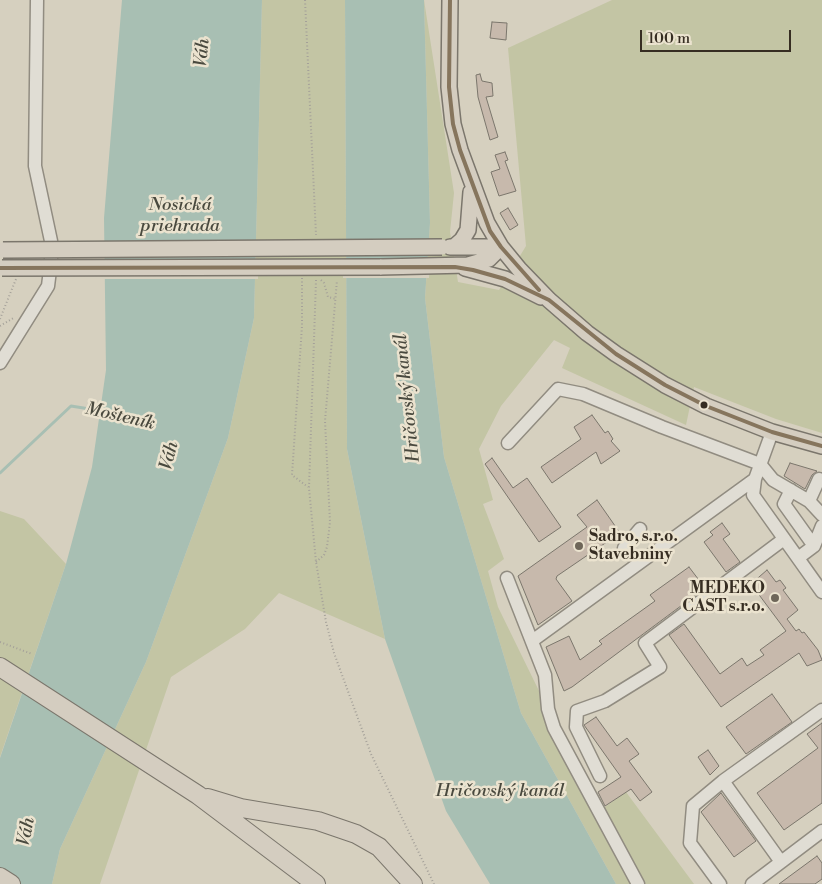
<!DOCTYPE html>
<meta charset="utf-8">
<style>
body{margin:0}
#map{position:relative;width:822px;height:884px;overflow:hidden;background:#d6d0bf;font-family:"Libre Bodoni",serif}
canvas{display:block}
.scale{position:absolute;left:640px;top:30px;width:151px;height:22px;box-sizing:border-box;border:2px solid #362d22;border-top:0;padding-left:6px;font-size:15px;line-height:18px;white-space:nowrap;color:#362d22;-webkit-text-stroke:4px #ebe3cf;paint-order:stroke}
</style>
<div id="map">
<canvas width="822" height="884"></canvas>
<div class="scale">100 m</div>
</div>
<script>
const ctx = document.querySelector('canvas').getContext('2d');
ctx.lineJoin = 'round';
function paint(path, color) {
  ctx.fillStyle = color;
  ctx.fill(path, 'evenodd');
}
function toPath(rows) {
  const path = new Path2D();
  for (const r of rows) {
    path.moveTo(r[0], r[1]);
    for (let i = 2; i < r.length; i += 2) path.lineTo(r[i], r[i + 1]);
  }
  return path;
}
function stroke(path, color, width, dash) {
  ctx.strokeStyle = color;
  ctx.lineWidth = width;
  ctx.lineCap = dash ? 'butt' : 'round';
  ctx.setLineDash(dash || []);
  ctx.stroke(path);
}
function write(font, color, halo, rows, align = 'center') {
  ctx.font = font + ' "Libre Bodoni",serif';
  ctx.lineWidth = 5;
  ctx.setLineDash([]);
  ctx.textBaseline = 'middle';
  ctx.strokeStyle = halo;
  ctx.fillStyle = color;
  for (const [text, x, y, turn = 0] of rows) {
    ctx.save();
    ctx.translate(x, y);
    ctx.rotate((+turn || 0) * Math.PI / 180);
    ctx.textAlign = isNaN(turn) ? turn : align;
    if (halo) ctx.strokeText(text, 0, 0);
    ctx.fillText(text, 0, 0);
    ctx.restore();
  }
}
paint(toPath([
 [262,0,345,0,347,449,385,639,279,593,245,629,171,677,100,884,52,884,60,849,146,662,228,438,254,318],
 [424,0,454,193,450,232,458,282,499,290,526,246,508,48,612,0,822,0,822,433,776,419,694,387,686,425,562,368,570,348,554,340,501,406,479,449,493,500,483,504,504,559,488,571,498,607,540,693,602,809,626,792,694,884,616,884,521,713,444,457,425,298,430,223],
 [0,511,24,519,66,564,0,757]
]), '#c3c5a4');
paint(toPath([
 [122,0,262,0,254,318,228,438,146,662,60,849,52,884,0,884,0,758,66,564,92,467,106,370,104,218],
 [345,0,424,0,430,223,425,298,444,457,521,713,616,884,490,884,446,811,385,639,347,449]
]), '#a8bfb3');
paint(toPath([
 [430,260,429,278,343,278,343,261],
 [102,261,258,261,258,279,102,279]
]), '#d6d0bf');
stroke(toPath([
 [0,473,71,406,102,411]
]), '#a8bfb3', 3);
const building = toPath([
 [492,22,507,23,506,40,490,38,492,22],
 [480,74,482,81,492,83,493,96,486,97,498,137,490,140,478,97,476,75,480,74],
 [505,152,508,160,505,161,516,191,499,196,491,172,500,169,495,155,505,152],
 [508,208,518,225,510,230,500,213,508,208],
 [592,415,605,433,608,431,613,439,611,441,620,451,601,464,596,452,552,483,541,467,581,439,574,427,592,415],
 [492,458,513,488,527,478,561,527,539,542,485,464,492,458],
 [790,463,817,471,812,475,805,489,784,476,790,463],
 [597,500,620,533,557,576,556,579,572,601,538,625,518,576,587,527,577,515,597,500],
 [722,523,730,534,723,539,740,562,726,572,704,542,713,535,710,532,722,523],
 [689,567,705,588,572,687,564,691,546,647,569,636,580,660,602,644,599,641,655,601,650,595,689,567],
 [767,570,776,582,780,580,786,588,783,590,798,610,787,619,796,631,799,629,802,633,804,632,818,650,822,660,807,666,799,653,721,707,669,635,684,624,720,674,742,658,747,666,764,655,760,650,786,631,751,584,767,570],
 [772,694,792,722,746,754,726,727,772,694],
 [596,717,617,746,627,738,639,754,629,761,652,792,640,801,631,789,605,806,598,792,621,777,584,725,596,717],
 [822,723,822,803,784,830,757,793,818,748,807,734,822,723],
 [708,750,719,766,710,775,698,757,708,750],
 [721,793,756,841,734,857,701,812,721,793],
 [817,856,822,863,822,879,815,884,779,884,817,856]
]);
paint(building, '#c7b9ac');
stroke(building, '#7b766c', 1);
const minor = toPath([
 [0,363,48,286,51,262,51,241,35,166,37,0],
 [772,432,755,479,753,495,822,592],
 [508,443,558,389,583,394,662,427,760,464,773,480,809,501,822,515],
 [791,490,784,504,814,546],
 [809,501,819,479,822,480],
 [624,548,640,529],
 [798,558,814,546,822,526],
 [507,578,545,675,548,709,554,728,638,884],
 [532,641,755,479],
 [600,776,576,727,577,711,605,701,660,667,645,643,784,539],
 [723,781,781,862],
 [720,884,690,843,693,806,723,781,822,710],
 [752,884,822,831]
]);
const major = toPath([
 [450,0,449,87,453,124,460,150,487,223,501,247,519,269,549,300,587,333,616,354,665,385,706,406,772,432,822,446],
 [450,247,501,247],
 [454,247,462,240,468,230,471,192],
 [380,267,468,265,489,259,501,247],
 [465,268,505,279,541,297]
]);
const highway = toPath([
 [0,667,198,795,316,884],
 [208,798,241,808,318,821,356,834,379,847,413,884],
 [0,877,11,884]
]);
stroke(minor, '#918c81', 15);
stroke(major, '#7b766c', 18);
stroke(highway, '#7b766c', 20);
stroke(toPath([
 [305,0,316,235],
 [302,278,302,326,292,475,308,487],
 [316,280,309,488,316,562,326,622,334,653,371,754,434,884],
 [321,280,324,283,328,297,336,299],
 [0,319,16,279],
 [0,326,15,317],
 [316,562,324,555,327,547,330,522,325,421,337,280],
 [0,642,32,654]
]), '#a4a099', 2, [1, 2.5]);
stroke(minor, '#e0ddd4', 12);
stroke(major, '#d4cdc0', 15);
stroke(highway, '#d4cdc0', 18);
const majorBridge = toPath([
 [3,250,442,247],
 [2,268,380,267]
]);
stroke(majorBridge, '#7b766c', 18, []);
stroke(majorBridge, '#d4cdc0', 15);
stroke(toPath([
 [450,0,449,87,453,124,460,150,490,231,501,247,539,290],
 [0,268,455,267,473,270,505,279,549,300,616,354,665,385,706,406,772,432,822,446]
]), '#86755d', 4);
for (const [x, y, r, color] of [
 [704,405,4.5,"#362d22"],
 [579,546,5,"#6e6659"],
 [775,598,5,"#6e6659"]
]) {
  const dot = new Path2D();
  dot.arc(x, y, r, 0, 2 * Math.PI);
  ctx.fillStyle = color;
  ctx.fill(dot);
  stroke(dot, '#ebe3cf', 2);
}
write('bold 16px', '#362d22', '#ebe3cf', [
 ["Sadro, s.r.o.",589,537],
 ["Stavebniny",589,555],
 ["MEDEKO",765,589,"right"],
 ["CAST s.r.o.",765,607,"right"]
], 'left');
write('italic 18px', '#49493e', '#ebe3cf', [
 ["Váh",203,53,-85],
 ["Nosická",180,206],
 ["priehrada",180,227],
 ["Hričovský kanál",408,398,-96],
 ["Mošteník",120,417,13],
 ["Váh",170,456,-76],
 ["Hričovský kanál",500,792],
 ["Váh",27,832,-79]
]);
</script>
